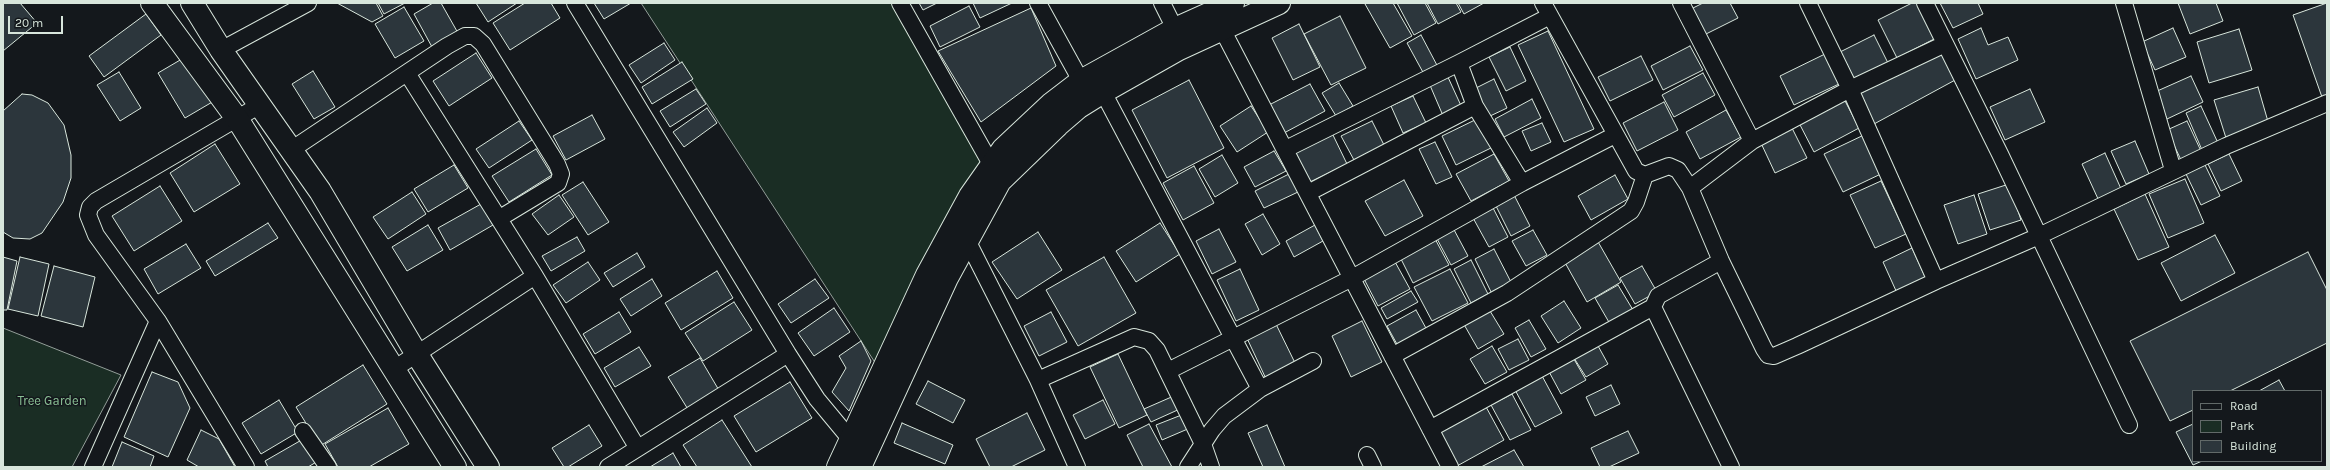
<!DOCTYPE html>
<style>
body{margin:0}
#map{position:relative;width:2330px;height:470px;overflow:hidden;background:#14181c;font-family:Karla,sans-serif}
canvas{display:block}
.frame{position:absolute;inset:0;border:4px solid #d8e6dc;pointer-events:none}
.legend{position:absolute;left:2192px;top:390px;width:130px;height:72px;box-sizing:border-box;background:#14181c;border:1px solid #626a69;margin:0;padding:5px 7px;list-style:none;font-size:12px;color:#d8e6dc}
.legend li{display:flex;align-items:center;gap:8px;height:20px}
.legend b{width:20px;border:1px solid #626a69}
.scale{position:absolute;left:8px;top:16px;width:55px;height:18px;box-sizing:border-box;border:2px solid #d8e6dc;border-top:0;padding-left:5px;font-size:12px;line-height:14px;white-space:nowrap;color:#d8e6dc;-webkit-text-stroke:3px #14181c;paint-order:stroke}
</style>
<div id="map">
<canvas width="2330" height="470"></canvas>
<div class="frame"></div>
<ul class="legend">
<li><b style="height:5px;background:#14181c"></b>Road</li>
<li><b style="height:11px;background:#1a2d24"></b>Park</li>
<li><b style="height:11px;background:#2c363c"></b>Building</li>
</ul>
<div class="scale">20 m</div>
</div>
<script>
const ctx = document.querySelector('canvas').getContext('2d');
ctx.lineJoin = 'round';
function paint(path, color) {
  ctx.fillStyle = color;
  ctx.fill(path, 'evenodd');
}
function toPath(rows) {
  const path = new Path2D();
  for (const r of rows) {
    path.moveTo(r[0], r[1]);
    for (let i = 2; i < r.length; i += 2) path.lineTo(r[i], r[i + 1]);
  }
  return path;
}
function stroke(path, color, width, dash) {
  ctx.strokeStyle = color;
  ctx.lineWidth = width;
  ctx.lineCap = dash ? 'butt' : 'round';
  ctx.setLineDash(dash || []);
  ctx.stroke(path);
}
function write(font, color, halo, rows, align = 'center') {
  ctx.font = font + ' Karla,sans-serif';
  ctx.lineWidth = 3;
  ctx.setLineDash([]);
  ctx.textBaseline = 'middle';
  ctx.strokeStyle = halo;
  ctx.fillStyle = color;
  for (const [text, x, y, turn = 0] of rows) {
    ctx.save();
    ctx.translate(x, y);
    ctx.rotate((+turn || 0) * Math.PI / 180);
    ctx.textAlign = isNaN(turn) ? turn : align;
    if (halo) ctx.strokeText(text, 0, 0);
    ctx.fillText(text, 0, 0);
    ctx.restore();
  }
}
const green = toPath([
 [641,3,898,3,987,155,876,364,641,3],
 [3,328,121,375,72,467,3,467,3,328]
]);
paint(green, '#1a2d24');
stroke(green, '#939e99', 1);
const building = toPath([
 [3,3,20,3,37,23,3,51,3,3],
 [337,3,376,3,383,16,372,22,337,3],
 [378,3,405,3,384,14,378,3],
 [433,3,441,3,458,33,432,47,414,14,433,3],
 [476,3,517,3,488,22,476,3],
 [525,3,551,3,560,18,510,50,493,23,525,3],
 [594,3,631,3,604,19,594,3],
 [919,3,937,3,923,10,919,3],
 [973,3,1012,3,980,18,973,3],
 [1368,3,1393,3,1412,36,1390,48,1365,4,1368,3],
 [1397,3,1425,3,1436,23,1414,35,1397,3],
 [1427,3,1456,3,1461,12,1438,24,1427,3],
 [1458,3,1484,3,1464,14,1458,3],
 [1703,3,1730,3,1738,18,1704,35,1691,9,1703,3],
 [1912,3,1921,3,1938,37,1897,58,1878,20,1912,3],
 [1940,3,1978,3,1983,14,1953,28,1940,3],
 [2178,3,2216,3,2223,21,2190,34,2178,3],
 [2327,3,2327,99,2323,100,2293,15,2327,3],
 [969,6,980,27,940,47,930,26,969,6],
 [404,7,424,41,395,58,375,24,404,7],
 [1031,8,1056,66,981,122,938,51,1031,8],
 [146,14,161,35,104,77,89,56,146,14],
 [1340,16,1366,68,1331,85,1304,34,1340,16],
 [1299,24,1320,67,1293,80,1272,38,1299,24],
 [1981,28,1988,45,2008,37,2018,60,1976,79,1958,39,1981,28],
 [2173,28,2186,57,2155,70,2142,42,2173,28],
 [2239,29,2252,70,2209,83,2197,42,2239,29],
 [1548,31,1594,129,1564,142,1518,45,1548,31],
 [1421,35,1439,69,1425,76,1407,43,1421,35],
 [1874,35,1888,63,1855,80,1840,52,1874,35],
 [664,43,675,60,641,83,629,65,664,43],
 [1690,46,1703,70,1663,90,1651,66,1690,46],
 [1510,47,1526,81,1506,91,1489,57,1510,47],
 [1940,49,1957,79,1874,124,1858,95,1940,49],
 [476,53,492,78,449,106,433,81,476,53],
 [1825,54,1839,84,1794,105,1780,76,1825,54],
 [187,56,214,101,185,118,158,73,187,56],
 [1641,56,1653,80,1610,101,1598,77,1641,56],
 [682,62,693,79,652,104,642,87,682,62],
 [313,71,335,107,314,119,292,84,313,71],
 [119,72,141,108,120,121,97,85,119,72],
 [1703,73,1715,95,1674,117,1662,95,1703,73],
 [1447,75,1463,110,1444,118,1429,83,1447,75],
 [2191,76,2203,102,2167,119,2155,92,2191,76],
 [1494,79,1507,108,1488,117,1474,89,1494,79],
 [1189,80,1224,148,1167,178,1132,110,1189,80],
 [1339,83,1353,106,1336,116,1322,93,1339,83],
 [1310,84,1325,111,1284,133,1269,105,1310,84],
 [2258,87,2269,125,2226,138,2214,100,2258,87],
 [696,89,706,104,670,127,660,111,696,89],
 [2030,89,2045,122,2005,140,1990,107,2030,89],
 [22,94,32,95,48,103,64,125,71,155,71,178,63,202,42,233,30,239,13,238,3,232,3,111,22,94],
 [1413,96,1426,123,1403,133,1391,106,1413,96],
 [1843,97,1859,128,1814,152,1798,121,1843,97],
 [1532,99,1541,118,1504,137,1495,119,1532,99],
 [1664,102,1678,130,1637,151,1623,123,1664,102],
 [1251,106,1268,132,1237,152,1220,126,1251,106],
 [2201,106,2218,143,2202,150,2186,113,2201,106],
 [707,108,717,123,684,147,673,132,707,108],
 [1726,110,1741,137,1700,159,1686,132,1726,110],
 [592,115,605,139,566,160,553,136,592,115],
 [1479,118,1493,147,1456,165,1442,136,1479,118],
 [519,121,532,140,489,168,476,149,519,121],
 [1372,121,1384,145,1354,160,1341,136,1372,121],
 [2187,121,2201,151,2181,160,2167,130,2187,121],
 [1542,123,1551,142,1531,151,1522,131,1542,123],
 [1791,126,1807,158,1775,173,1760,141,1791,126],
 [1332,133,1347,164,1310,182,1295,151,1332,133],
 [1866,134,1885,172,1843,192,1824,154,1866,134],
 [2135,141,2149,174,2126,184,2111,151,2135,141],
 [1435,142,1452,177,1436,184,1419,149,1435,142],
 [215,144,240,184,194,212,170,173,215,144],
 [536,149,552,175,509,202,492,176,536,149],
 [1274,151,1286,171,1255,187,1244,167,1274,151],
 [2105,153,2122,191,2099,201,2082,164,2105,153],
 [1494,154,1509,181,1471,201,1456,174,1494,154],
 [2229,154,2242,181,2221,191,2208,164,2229,154],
 [1222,155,1238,183,1215,197,1199,169,1222,155],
 [454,165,468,188,428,212,414,189,454,165],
 [2205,165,2220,196,2201,205,2186,174,2205,165],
 [1194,166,1214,203,1183,220,1163,183,1194,166],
 [1289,174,1298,192,1264,208,1255,191,1289,174],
 [1615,175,1628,199,1591,220,1578,196,1615,175],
 [2185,179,2204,223,2168,238,2149,194,2185,179],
 [1404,180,1423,216,1385,236,1365,201,1404,180],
 [1881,181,1906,234,1875,248,1850,195,1881,181],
 [583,182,609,222,588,235,562,195,583,182],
 [2009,184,2021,220,1990,230,1978,194,2009,184],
 [160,186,182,221,134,251,112,216,160,186],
 [412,192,426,214,388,239,373,217,412,192],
 [1513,193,1530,226,1511,236,1494,202,1513,193],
 [2145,194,2169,247,2138,260,2114,209,2145,194],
 [559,195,574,217,548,235,532,214,559,195],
 [1974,195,1987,234,1958,244,1944,205,1974,195],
 [481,204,493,225,450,250,438,228,481,204],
 [1492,206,1508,237,1489,247,1472,216,1492,206],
 [1263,214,1280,244,1262,255,1245,224,1263,214],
 [268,223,278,238,215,276,206,261,268,223],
 [1160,223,1180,254,1136,282,1116,251,1160,223],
 [428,225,443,250,407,271,392,247,428,225],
 [1315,225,1323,241,1294,257,1286,241,1315,225],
 [1452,226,1468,256,1451,265,1435,235,1452,226],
 [1219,229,1236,262,1212,274,1196,241,1219,229],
 [1533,230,1547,255,1526,266,1512,241,1533,230],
 [1038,232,1062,270,1017,299,992,262,1038,232],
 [1433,235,1449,265,1413,283,1398,253,1433,235],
 [2215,235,2235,273,2181,301,2161,263,2215,235],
 [577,237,585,251,551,271,542,256,577,237],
 [1597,240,1621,282,1587,302,1563,259,1597,240],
 [186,244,201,268,158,294,144,269,186,244],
 [1912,248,1926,279,1897,293,1883,262,1912,248],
 [1494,249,1513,286,1493,296,1475,259,1494,249],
 [2308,252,2327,290,2327,343,2230,391,2193,391,2193,410,2170,421,2130,341,2308,252],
 [637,253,645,267,613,287,604,273,637,253],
 [3,257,17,261,7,310,3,310,3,257],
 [20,257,49,264,38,316,8,309,20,257],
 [1104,257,1136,313,1078,346,1046,290,1104,257],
 [1394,260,1410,289,1378,306,1363,277,1394,260],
 [1471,260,1488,294,1471,303,1454,269,1471,260],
 [588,262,600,280,566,303,553,285,588,262],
 [54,266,95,277,83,327,41,316,54,266],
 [1642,266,1657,292,1635,304,1620,278,1642,266],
 [1240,269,1259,310,1236,321,1217,280,1240,269],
 [1450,269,1468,303,1432,321,1414,287,1450,269],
 [717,271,733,298,681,330,665,303,717,271],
 [652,279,662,296,631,316,620,299,652,279],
 [815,279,829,298,791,323,778,304,815,279],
 [1618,285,1633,310,1610,324,1595,298,1618,285],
 [1411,291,1418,302,1387,319,1381,308,1411,291],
 [1564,301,1581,328,1558,343,1541,316,1564,301],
 [734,302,752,330,703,361,685,333,734,302],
 [1487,306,1504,334,1478,349,1462,321,1487,306],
 [834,308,850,332,814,356,798,333,834,308],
 [1416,310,1427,330,1398,346,1387,326,1416,310],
 [619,312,631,332,595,354,583,334,619,312],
 [1051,312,1067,342,1039,356,1024,326,1051,312],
 [1274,320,1297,367,1267,381,1245,334,1274,320],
 [1529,320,1546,349,1531,357,1515,328,1529,320],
 [1362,321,1382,362,1351,377,1332,336,1362,321],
 [1518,339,1529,360,1509,370,1498,349,1518,339],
 [861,341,871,361,849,411,832,392,846,368,839,356,861,341],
 [1597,344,1608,364,1586,377,1574,358,1597,344],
 [1492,346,1507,372,1485,384,1470,359,1492,346],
 [639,347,651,366,615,387,604,368,639,347],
 [1118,354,1147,415,1119,428,1090,367,1118,354],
 [1571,354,1586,380,1561,394,1547,368,1571,354],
 [700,358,720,392,689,411,668,377,700,358],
 [363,365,387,404,320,446,296,407,363,365],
 [152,372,178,382,190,408,168,457,124,437,152,372],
 [1541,374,1562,413,1535,427,1514,388,1541,374],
 [2279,380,2285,391,2259,391,2279,380],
 [928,381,965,400,953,423,916,404,928,381],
 [790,382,812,418,756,452,734,416,790,382],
 [1611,385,1620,404,1595,416,1586,397,1611,385],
 [1512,394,1531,430,1510,440,1491,405,1512,394],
 [1176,395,1182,408,1151,422,1144,409,1176,395],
 [279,400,298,432,261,454,242,423,279,400],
 [1103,400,1115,424,1085,439,1073,415,1103,400],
 [1485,405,1504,440,1457,466,1438,432,1485,405],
 [388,408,409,444,369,467,338,467,325,444,388,408],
 [1027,413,1045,450,1011,467,990,467,976,439,1027,413],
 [1184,414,1190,428,1162,440,1156,425,1184,414],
 [722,420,752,467,697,467,683,445,722,420],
 [902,423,953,445,945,464,894,443,902,423],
 [1149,424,1172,467,1143,467,1127,435,1149,424],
 [2193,424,2193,461,2202,461,2193,465,2176,432,2193,424],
 [589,425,602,446,568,467,564,467,552,448,589,425],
 [1267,425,1285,467,1263,467,1248,433,1267,425],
 [201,430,219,439,235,467,199,467,187,460,201,430],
 [1628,431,1639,453,1609,467,1600,467,1591,448,1628,431],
 [305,438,318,461,308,467,268,467,265,461,305,438],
 [122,442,154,456,150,467,112,467,122,442],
 [1514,450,1524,467,1481,467,1514,450],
 [673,453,681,467,650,467,673,453]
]);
paint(building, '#2c363c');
stroke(building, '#d8e6dc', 1);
const street = toPath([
 [575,3,788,354,817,399,851,440],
 [900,3,991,164],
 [1038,3,1081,81],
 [1162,3,1175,29],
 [1543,3,1636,171,1645,175,1669,166,1678,170,1690,188,1721,261,1764,349,1768,355,1774,356,1797,346,1936,281,2039,236,2226,146,2327,103],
 [1681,3,1752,141],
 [1808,3,1850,89,1936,281],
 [1925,3,2000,154,2129,425],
 [2124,3,2173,170],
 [1222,29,1450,467],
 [221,50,308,3],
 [1459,63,1475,106,1522,183],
 [1103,92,1260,389],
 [1286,149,1459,63,1550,16],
 [291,150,447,46,465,36,474,36,483,44,557,164,561,174,558,183,500,218],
 [1690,188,1752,141,1850,89,1945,44],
 [1308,193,1475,106],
 [962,237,967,240,1038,380,1077,467],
 [1721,261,1658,296,1653,307,1731,467],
 [535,276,637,447],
 [1392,356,1507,293,1622,217,1631,211,1636,202,1645,175],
 [394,369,535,276,407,73],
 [1168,371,1352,278,1522,183,1615,135],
 [1038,380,1134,337,1149,341,1157,350,1203,444,1211,467],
 [1430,429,1653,307],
 [303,431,328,467],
 [1367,455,1373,467],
 [93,467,158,321],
 [246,467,158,321,96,235,88,215,90,207,96,201,260,105],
 [608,467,788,354],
 [1188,467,1212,430,1224,416,1260,389,1313,361]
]);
const secondary = toPath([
 [152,3,238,120,455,467],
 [192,3,221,50,320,191,416,353,488,467],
 [838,467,927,275,970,196,1003,149,1051,104,1081,81,1175,29,1233,3],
 [860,467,947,278,1000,181,1058,125,1079,107,1103,92,1179,49,1279,3]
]);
stroke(street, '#d8e6dc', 18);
stroke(secondary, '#d8e6dc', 24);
stroke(street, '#14181c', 16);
stroke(secondary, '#14181c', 22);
write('13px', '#8ac095', '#14181c', [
 ["Tree Garden",52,401]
]);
</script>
